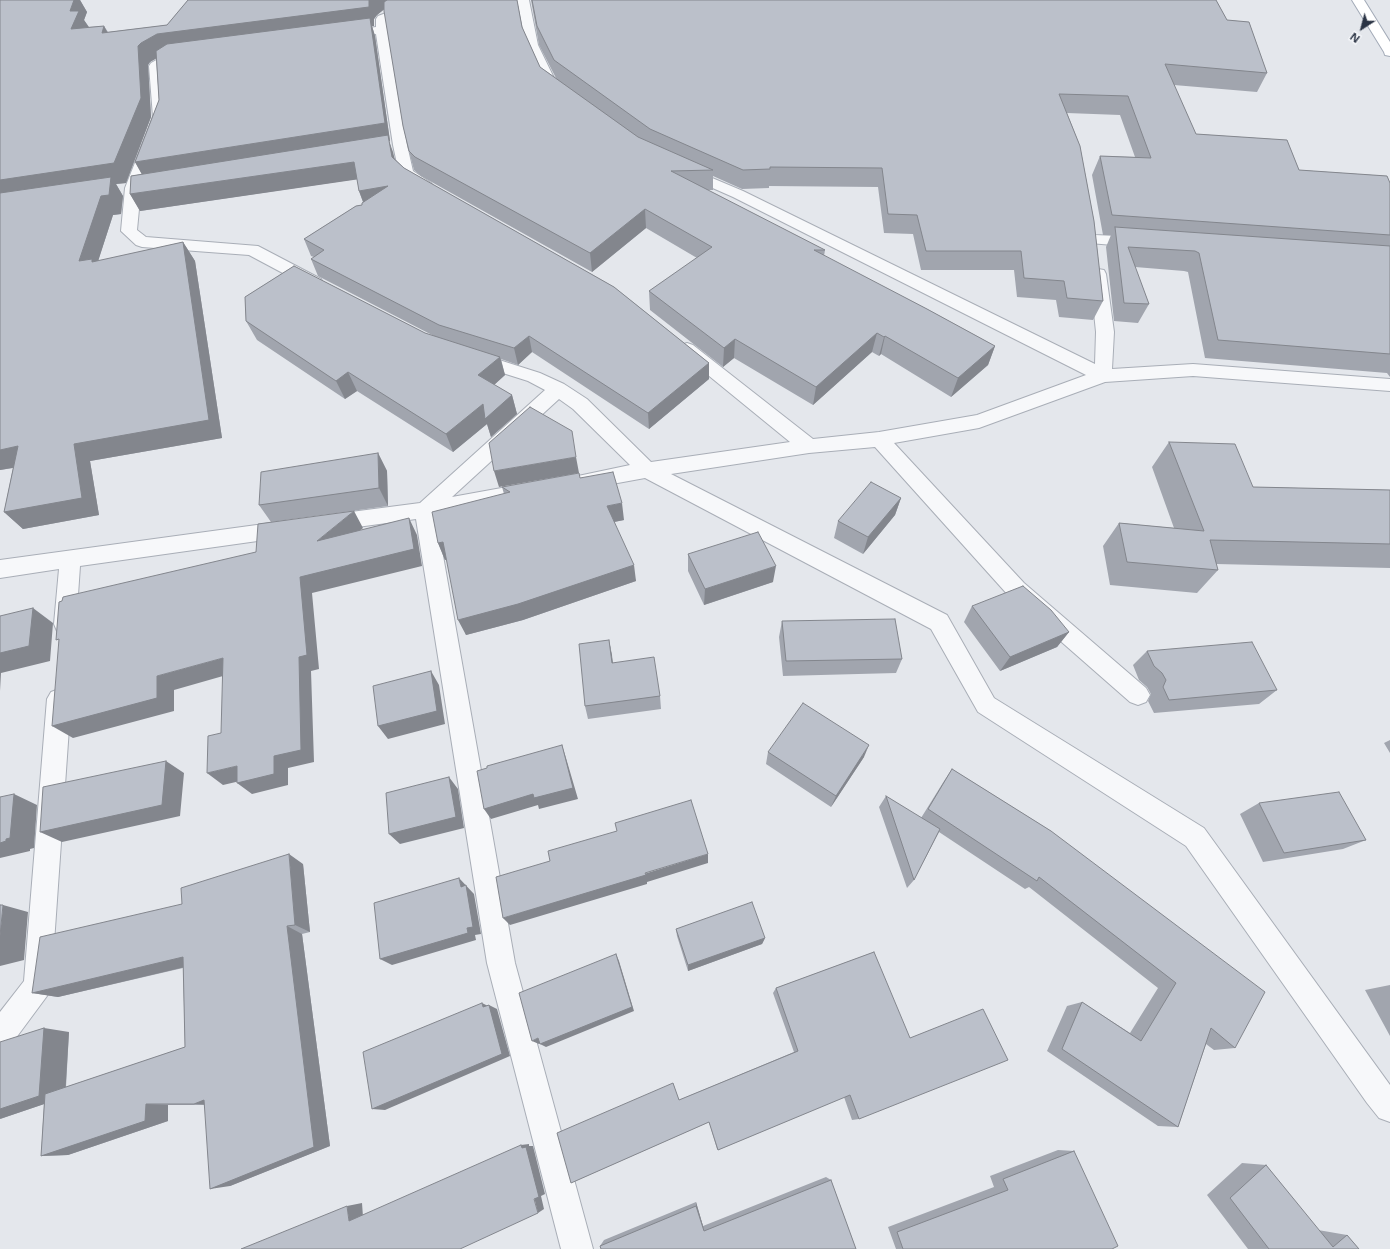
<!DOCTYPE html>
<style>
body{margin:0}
#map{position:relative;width:1390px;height:1249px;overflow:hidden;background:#e4e7ec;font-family:"Open Sans",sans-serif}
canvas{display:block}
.north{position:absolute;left:1342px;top:8px;width:40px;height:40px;-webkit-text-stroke:3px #f4f6f9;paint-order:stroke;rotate:216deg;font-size:11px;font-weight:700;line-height:16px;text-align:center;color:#2b3445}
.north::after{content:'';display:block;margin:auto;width:14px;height:18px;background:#2b3445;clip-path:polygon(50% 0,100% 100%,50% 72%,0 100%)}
</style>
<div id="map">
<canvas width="1390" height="1249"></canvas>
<div class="north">N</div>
</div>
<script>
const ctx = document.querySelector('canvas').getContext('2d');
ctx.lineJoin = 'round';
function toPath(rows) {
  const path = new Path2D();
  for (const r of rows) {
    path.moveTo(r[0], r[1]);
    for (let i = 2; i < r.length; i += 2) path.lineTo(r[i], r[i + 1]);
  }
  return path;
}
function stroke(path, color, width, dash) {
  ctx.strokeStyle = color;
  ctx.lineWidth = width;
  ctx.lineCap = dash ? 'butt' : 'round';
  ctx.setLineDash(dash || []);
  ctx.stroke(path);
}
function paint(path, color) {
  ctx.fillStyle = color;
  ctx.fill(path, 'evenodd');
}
const minor = toPath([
 [517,0,529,0,538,45,555,80,567,88,569,91,567,94,557,94,542,82,526,45,517,0],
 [386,13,390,14,392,17,388,21,388,30,407,145,413,171,431,183,433,186,431,189,426,190,421,189,401,176,399,173,393,145,376,34,344,39,340,38,338,35,340,32,344,31,376,27,376,19,378,16,386,13],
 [185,52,190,53,191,56,190,59,175,61,163,68,167,117,141,188,137,230,146,237,258,246,321,279,323,283,321,287,315,288,309,287,249,255,142,247,136,245,121,231,125,188,153,117,149,66,151,63,167,54,185,52],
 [686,167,743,191,1095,364,1096,332,1090,274,1092,270,1098,269,1104,270,1106,274,1114,332,1112,369,1193,364,1390,379,1390,391,1193,376,1105,382,979,428,894,443,1024,583,1146,688,1150,695,1146,702,1138,705,1130,702,1008,595,875,447,809,453,671,474,947,615,994,698,1204,828,1390,1085,1390,1122,1379,1118,1367,1103,1186,846,978,712,931,629,645,478,585,489,578,486,575,481,578,476,630,465,573,409,559,399,452,497,507,487,514,490,517,495,514,500,436,516,515,963,593,1249,561,1249,487,963,416,519,328,531,321,529,318,523,321,517,328,515,420,503,545,390,528,381,468,362,465,358,468,354,474,352,540,373,564,384,587,399,651,462,790,442,681,353,678,349,681,345,687,343,693,345,813,439,879,432,977,415,1086,375,733,197,681,174,679,171,681,168,686,167],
 [1095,235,1138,237,1144,239,1146,242,1144,245,1138,247,1089,243,1087,240,1089,237,1095,235],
 [286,521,293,523,296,529,293,535,286,537,80,566,76,624,73,631,65,633,57,631,54,624,59,569,0,578,0,560,286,521],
 [59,689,67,692,71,699,51,986,47,996,10,1046,0,1050,0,1012,24,981,47,699,51,692,59,689]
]);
const major = toPath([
 [1352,0,1364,0,1390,42,1390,56,1385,55,1384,52,1352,0]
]);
stroke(minor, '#a9aeb7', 2);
stroke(major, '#a3abb8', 2);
paint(minor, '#f7f8fa');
paint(major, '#fff');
paint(toPath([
 [0,0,80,0,87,12,84,20,89,27,104,26,108,32,167,25,188,0,517,0,522,27,540,67,556,78,539,45,531,0,1216,0,1227,20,1249,22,1267,73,1257,92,1174,85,1196,134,1287,140,1299,170,1387,176,1390,183,1390,377,1387,373,1205,358,1188,272,1184,271,1135,267,1149,304,1138,323,1114,321,1106,247,1111,235,1103,235,1092,175,1100,156,1135,157,1120,115,1067,113,1080,146,1094,221,1103,301,1093,320,1059,317,1056,300,1017,297,1014,270,921,270,913,234,884,233,878,187,769,186,769,188,742,189,713,176,713,190,707,190,825,250,824,256,927,309,995,346,988,365,951,397,881,354,879,356,872,352,813,405,734,358,723,367,650,310,649,291,697,258,646,228,592,272,421,176,414,170,409,151,403,126,384,9,377,15,374,19,374,26,372,26,375,36,390,141,389,141,394,158,404,168,614,287,709,363,709,379,649,429,532,352,518,365,501,359,505,375,494,385,512,395,517,414,491,437,487,424,453,452,357,391,345,399,257,340,246,321,245,297,294,266,425,333,434,336,318,276,311,259,314,257,311,256,304,239,356,206,362,205,362,203,363,202,359,191,357,179,140,211,130,194,131,176,142,174,135,162,159,100,156,58,150,62,148,65,151,117,126,183,116,184,123,196,121,214,113,215,98,261,183,242,195,261,222,438,90,461,99,515,23,529,4,512,13,468,0,470],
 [1169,442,1253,487,1390,490,1390,568,1216,564,1218,570,1197,593,1110,585,1103,546,1119,523,1174,528,1152,467],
 [378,453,387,471,388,506,271,522,259,505],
 [580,478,624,520,614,522,636,581,523,620,466,635,447,559,445,560,438,543,504,494,502,487],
 [901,498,895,515,863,554,834,538,838,521],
 [688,554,773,582,704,605,688,571],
 [972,606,1069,632,1057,647,1000,671,964,622],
 [782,621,902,659,896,673,783,676,779,637],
 [609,640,613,663,660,696,661,709,588,719,585,706],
 [1147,651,1277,690,1259,704,1154,713,1148,701,1151,694,1147,687,1139,680,1133,665],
 [1390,740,1390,753,1384,743],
 [768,752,864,757,831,807,766,764],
 [952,769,1051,831,1235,1048,1214,1050,1206,1044,1178,1127,1158,1126,1047,1051,1067,1006,1082,1002,1130,1033,1158,988,1029,887,1025,889,939,832,914,880,907,888,879,807,886,796,921,818,944,781],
 [1259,803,1366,840,1343,849,1263,862,1240,814],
 [303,864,310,932,302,934,330,1146,230,1186,204,1105,168,1105,168,1121,68,1155,41,1156,44,1104,0,1119,69,1032,66,1087,185,1047,183,968,58,997,32,993,182,904],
 [676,929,765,938,762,944,688,971,677,936],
 [874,952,859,1119,852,1120,844,1097,718,1150,717,1149,709,1122,571,1183,673,1083,679,1100,794,1052,773,993,776,988],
 [1390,985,1390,1036,1365,990],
 [1058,1150,1074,1151,1112,1249,896,1249,888,1227,994,1187,990,1176],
 [1242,1163,1266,1165,1318,1230,1347,1235,1359,1249,1248,1249,1207,1195],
 [826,1177,831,1180,856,1249,600,1246,604,1240,696,1202,703,1226]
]), '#a1a5ae');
paint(toPath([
 [74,0,80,0,87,12,84,20,90,29,71,29,70,11],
 [369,0,417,0,391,4,377,15,374,19,374,26,372,26,375,36,390,141,389,141,393,152,398,173,392,157,145,180,135,162,385,123,166,53,150,62,148,65,151,117,126,183,116,184,123,196,121,214,113,215,92,280,0,202,0,180,138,46,141,43,157,34],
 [104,26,114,45,102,33],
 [354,162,360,179,140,211,130,194],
 [388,186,365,207,359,191],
 [645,209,646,228,592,272,590,253],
 [183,242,195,261,222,438,90,461,99,515,23,529,4,512,74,444],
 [877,333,872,352,813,405,816,387],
 [529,336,532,352,518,365,514,348],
 [885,336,881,354,879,356,884,337],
 [735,339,734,358,723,367,724,348],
 [995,346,988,365,951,397,958,378],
 [500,357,505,375,484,394,478,375],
 [709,363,709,379,649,429,648,413],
 [348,372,357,391,345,399,336,381],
 [512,395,517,414,491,437,487,424,453,452,446,434,483,404],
 [18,446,35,464,0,470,0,450],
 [378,453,387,471,388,506,379,488],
 [576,457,579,473,499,487,494,471],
 [901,498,895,515,863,554,868,537],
 [622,503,624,520,609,523,607,506],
 [354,511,363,528,328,557,317,541],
 [409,518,417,535,422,566,312,593,319,669,311,671,314,762,288,768,288,785,252,794,237,783,274,756,299,657,300,577],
 [443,542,451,558,445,560,438,543],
 [634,565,636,581,523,620,466,635,458,620],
 [776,566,773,582,704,605,705,589],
 [33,608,53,623,50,661,1,673,0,691,0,653],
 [1069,632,1057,647,1000,671,1010,657],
 [609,640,612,655,614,677,612,663],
 [223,658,237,672,174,690,174,711,73,738,52,726,157,676],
 [431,671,439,685,445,724,388,739,378,726],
 [562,745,566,758,578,799,539,809,538,805,491,819,484,809],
 [869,745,864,757,831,807,836,796],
 [166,761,184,773,180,816,62,842,40,832],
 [237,766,253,778,223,785,207,773],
 [449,777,458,789,464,828,400,844,389,834],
 [14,794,37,805,34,848,30,849,30,851,0,858,0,843],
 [289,854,303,864,310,932,295,925],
 [708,854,708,863,647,882,647,884,510,925,503,918],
 [459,878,474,894,481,934,475,935,476,940,392,965,380,959,461,887],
 [3,905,28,912,24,960,0,966,0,936],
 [287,926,302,934,330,1146,230,1186,210,1189],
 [765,938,762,944,688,971,688,965],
 [616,954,619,961,634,1011,546,1047,540,1044],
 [183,957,202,963,58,997,32,993],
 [482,1003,490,1007,483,1007],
 [489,1005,497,1009,510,1056,385,1110,372,1109],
 [44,1028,69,1032,65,1097,0,1119,0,1109],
 [538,1038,544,1041,539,1044,532,1041],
 [204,1100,214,1105,194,1104],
 [146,1104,168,1105,168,1121,68,1155,41,1156],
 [529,1144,529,1146,533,1146,545,1194,541,1196,544,1209,538,1213,521,1145],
 [696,1202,703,1226,704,1231,696,1206],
 [362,1203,363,1217,349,1221,347,1206]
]), '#83868d');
const building = toPath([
 [0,0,74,0,70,11,79,11,71,29,104,26,102,33,167,25,188,0,369,0,369,7,157,34,141,43,138,46,141,98,114,163,0,180,0,0],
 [387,0,517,0,522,27,540,67,638,137,713,170,671,171,825,250,814,250,927,309,995,346,958,378,885,336,884,337,877,333,816,387,735,339,724,348,649,291,712,247,645,209,590,253,415,157,409,151,403,126,384,11,384,2,387,0],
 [532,0,1216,0,1227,20,1249,22,1267,73,1165,64,1196,134,1287,140,1299,170,1387,176,1390,183,1390,235,1112,215,1100,156,1151,158,1128,96,1059,94,1080,146,1094,221,1103,301,1067,298,1064,281,1024,278,1021,251,926,251,917,215,888,214,882,168,770,167,770,169,743,170,650,129,554,60,537,26,532,0],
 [370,18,385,123,135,162,159,100,156,51,167,44,370,18],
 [388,135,392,157,404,168,614,287,709,363,648,413,529,336,514,348,439,325,311,259,324,250,304,239,356,206,362,205,362,203,388,186,359,191,354,162,130,194,131,176,388,135],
 [111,177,109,195,101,196,79,261,92,259,92,262,183,242,209,420,74,444,82,498,4,512,18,446,0,450,0,193,111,177],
 [1115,227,1390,246,1390,354,1218,340,1199,253,1195,251,1128,247,1149,304,1124,303,1115,227],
 [294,266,425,333,500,357,478,375,512,395,485,419,483,404,446,434,348,372,336,381,246,321,245,297,294,266],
 [530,407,572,431,576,457,494,471,489,443,530,407],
 [1169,442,1235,444,1253,487,1390,490,1390,544,1210,540,1218,570,1127,562,1119,523,1204,531,1169,442],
 [378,453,379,488,259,505,261,472,378,453],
 [613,472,622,503,607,506,634,565,518,604,458,620,443,542,438,543,432,512,510,492,502,487,579,473,580,478,613,472],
 [871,482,901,498,868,537,838,521,871,482],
 [354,511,317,541,409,518,414,549,300,577,307,655,299,657,301,750,274,756,274,774,237,783,237,766,207,773,208,736,221,733,223,658,157,676,157,698,52,726,59,639,56,640,59,602,62,601,63,597,256,552,258,524,354,511],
 [758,532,776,566,705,589,688,554,758,532],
 [1023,586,1051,610,1069,632,1010,657,972,606,1023,586],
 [33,608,29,646,0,653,0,616,33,608],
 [895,619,902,659,786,661,782,621,895,619],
 [609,640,612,663,654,657,660,696,585,706,579,644,609,640],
 [1252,642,1277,690,1169,700,1163,687,1166,680,1162,673,1154,666,1147,651,1252,642],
 [431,671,437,711,378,726,373,686,431,671],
 [803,703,869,745,836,796,768,752,803,703],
 [562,745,573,788,534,798,533,794,484,809,477,771,487,768,487,766,562,745],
 [166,761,162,805,40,832,43,787,166,761],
 [952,769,1051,831,1265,992,1235,1048,1211,1028,1178,1127,1062,1049,1082,1002,1141,1041,1176,983,1039,877,1037,881,928,809,952,769],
 [449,777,456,817,389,834,386,793,449,777],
 [1339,792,1366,840,1284,853,1259,803,1339,792],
 [14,794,10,838,6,839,6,841,0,843,0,797,14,794],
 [886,796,940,829,914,880,886,796],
 [691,800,708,854,645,873,646,875,503,918,496,877,550,861,548,851,617,831,615,823,691,800],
 [289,854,295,925,287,926,314,1147,210,1189,204,1100,194,1104,146,1104,145,1121,41,1156,45,1094,185,1047,183,957,32,993,40,937,182,904,181,888,289,854],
 [459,878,461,887,466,885,473,927,467,928,468,933,380,959,374,903,459,878],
 [752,902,765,938,688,965,676,929,752,902],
 [0,905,3,905,0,936,0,905],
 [874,952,910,1038,983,1009,1008,1060,859,1119,850,1095,718,1150,709,1122,571,1183,557,1133,673,1083,679,1100,798,1051,776,988,874,952],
 [616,954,632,1007,540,1044,538,1038,532,1041,519,993,616,954],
 [482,1003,483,1007,489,1005,502,1054,372,1109,363,1052,482,1003],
 [44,1028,39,1096,0,1109,0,1042,44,1028],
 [521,1145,522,1148,526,1147,539,1197,534,1199,538,1213,460,1249,241,1249,347,1206,349,1221,521,1145],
 [1074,1151,1118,1246,1112,1249,903,1249,897,1232,1008,1190,1003,1179,1074,1151],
 [1266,1165,1333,1247,1347,1235,1359,1249,1269,1249,1230,1198,1266,1165],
 [831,1180,856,1249,601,1249,600,1246,696,1206,704,1231,831,1180]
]);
paint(building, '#bbc0ca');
stroke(building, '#83868d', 1);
</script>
